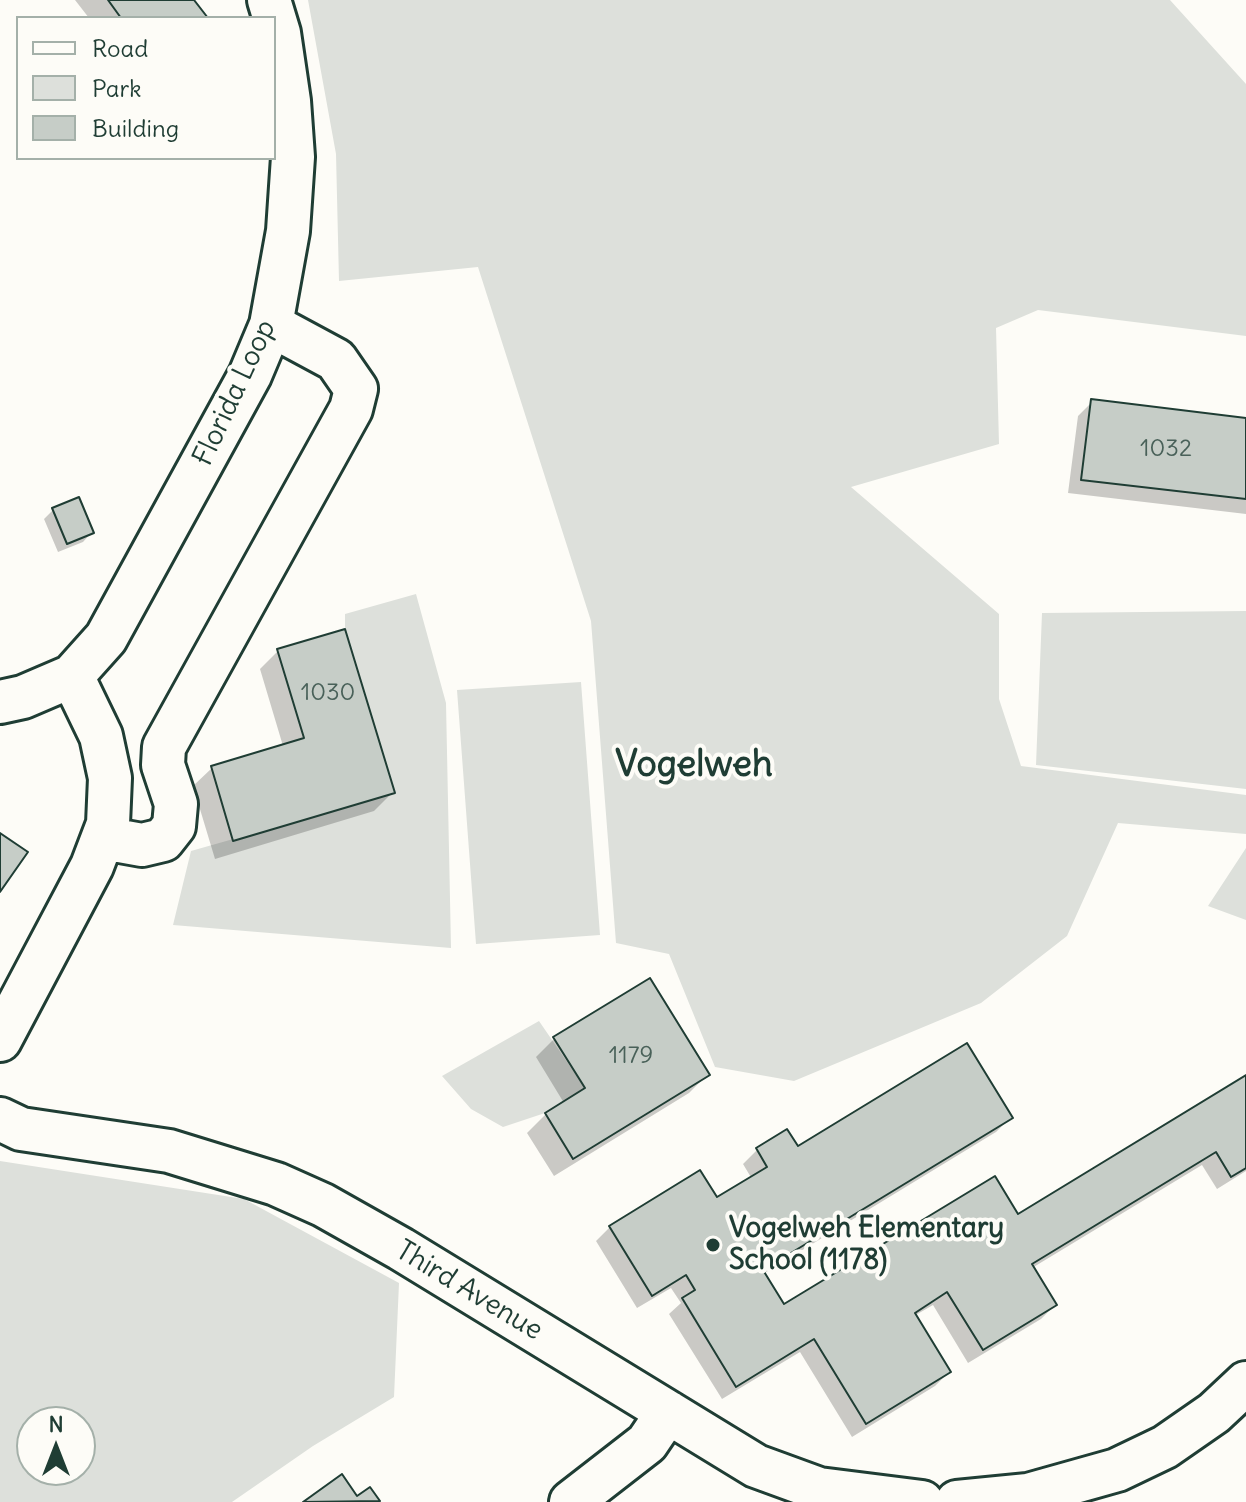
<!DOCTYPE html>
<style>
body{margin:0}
#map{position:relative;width:1246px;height:1502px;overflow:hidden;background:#fdfcf7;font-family:Delius,sans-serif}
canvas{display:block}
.legend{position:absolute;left:16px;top:16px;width:260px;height:144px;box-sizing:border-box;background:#fdfcf7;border:2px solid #a4b0a9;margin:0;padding:10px 14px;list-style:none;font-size:24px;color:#1f3d34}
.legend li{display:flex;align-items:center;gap:16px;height:40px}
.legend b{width:40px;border:2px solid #a4b0a9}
.north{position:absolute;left:16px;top:1406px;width:80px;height:80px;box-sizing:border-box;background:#fdfcf7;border:2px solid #a4b0a9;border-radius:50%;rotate:0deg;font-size:22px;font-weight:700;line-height:32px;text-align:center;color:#1f3d34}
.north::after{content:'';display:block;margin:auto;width:28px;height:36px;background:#1f3d34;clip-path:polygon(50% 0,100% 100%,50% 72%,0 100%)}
</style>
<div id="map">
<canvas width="1246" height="1502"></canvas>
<ul class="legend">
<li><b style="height:10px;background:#fdfcf7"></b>Road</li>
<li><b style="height:22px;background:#dde0db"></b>Park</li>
<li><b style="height:22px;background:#c6cdc7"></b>Building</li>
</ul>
<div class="north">N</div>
</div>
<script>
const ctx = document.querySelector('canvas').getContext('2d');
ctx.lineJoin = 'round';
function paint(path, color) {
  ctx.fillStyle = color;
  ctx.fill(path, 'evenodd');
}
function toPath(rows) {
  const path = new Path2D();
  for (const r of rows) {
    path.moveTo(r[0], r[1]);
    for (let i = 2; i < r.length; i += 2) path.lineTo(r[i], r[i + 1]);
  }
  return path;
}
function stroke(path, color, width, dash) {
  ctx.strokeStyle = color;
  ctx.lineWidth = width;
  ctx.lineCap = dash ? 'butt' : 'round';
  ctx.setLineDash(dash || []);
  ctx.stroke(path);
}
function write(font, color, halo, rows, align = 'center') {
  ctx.font = font + ' Delius,sans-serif';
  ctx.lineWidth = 8;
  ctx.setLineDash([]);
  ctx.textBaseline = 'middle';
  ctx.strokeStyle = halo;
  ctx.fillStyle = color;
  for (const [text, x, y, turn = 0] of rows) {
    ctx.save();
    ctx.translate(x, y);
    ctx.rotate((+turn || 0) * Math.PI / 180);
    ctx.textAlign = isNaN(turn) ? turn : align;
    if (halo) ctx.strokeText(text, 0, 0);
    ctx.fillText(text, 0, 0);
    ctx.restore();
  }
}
paint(toPath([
 [308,0,1170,0,1246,84,1246,336,1038,310,996,328,999,444,851,487,999,614,999,699,1021,766,1246,795,1246,834,1118,823,1067,936,981,1003,794,1081,715,1067,669,954,616,943,591,621,478,267,339,281,336,154],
 [416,594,446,703,451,948,173,925,191,851,395,793,345,629,345,614],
 [1246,611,1246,789,1036,765,1042,613],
 [581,682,600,935,476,944,457,690],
 [1246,848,1246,920,1208,906],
 [539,1021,585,1088,545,1113,503,1127,471,1109,442,1076],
 [0,1161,244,1199,399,1283,394,1397,313,1446,232,1502,0,1502],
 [32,1422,80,1422,80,1470,32,1470]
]), '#dde0db');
paint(toPath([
 [75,0,191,0,205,18,89,18],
 [1092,402,1246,420,1246,514,1068,493,1078,416],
 [53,510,92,532,83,542,58,552,44,519],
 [278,651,393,792,374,811,215,859,193,786,212,768,283,746,260,669],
 [554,1039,707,1075,689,1093,554,1176,527,1133,546,1114,564,1103,536,1057],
 [1246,1078,1246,1171,1217,1189,1202,1165,1032,1268,1055,1305,1041,1319,968,1363,933,1305,914,1316,949,1372,935,1386,852,1437,800,1352,722,1399,669,1314,681,1303,671,1288,637,1308,596,1241,610,1227,699,1173,716,1200,752,1179,743,1164,757,1150,786,1132,797,1149,1010,1118,996,1132,763,1274,783,1307,1018,1217],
 [341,1477,357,1499,370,1490,378,1501,307,1502]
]), '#0003');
const building = toPath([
 [108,0,194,0,208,18,121,18,108,0],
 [1091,399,1246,418,1246,499,1081,480,1091,399],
 [79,497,94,533,67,544,52,508,79,497],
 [345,629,395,793,233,841,211,766,304,738,277,649,345,629],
 [0,833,28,852,0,892,0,833],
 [650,978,710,1075,573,1159,545,1113,585,1088,553,1037,650,978],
 [967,1043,1013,1118,763,1270,784,1304,995,1176,1018,1214,1246,1075,1246,1168,1231,1177,1216,1152,1032,1264,1057,1305,983,1350,947,1292,915,1313,951,1372,866,1424,814,1339,736,1387,682,1298,695,1290,686,1275,652,1296,609,1226,700,1170,717,1197,767,1167,756,1148,787,1129,798,1146,967,1043],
 [342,1474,357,1496,370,1487,380,1501,303,1502,342,1474]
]);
paint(building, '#c6cdc7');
stroke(building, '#1f3d34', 2);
const minor = toPath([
 [0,702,23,697,72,676,106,638,250,375,271,325,288,231,293,157,289,101,279,33,269,0],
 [103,838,142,845,163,840,174,826,176,804,163,765,164,747,351,409,356,389,336,360,271,325],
 [0,1040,92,866,108,824,110,778,101,736,72,676],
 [0,1119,21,1129,169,1151,276,1184,323,1205,401,1249,756,1466,819,1489,922,1502],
 [571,1502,647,1443,668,1412],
 [957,1502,1028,1495,1117,1470,1165,1447,1214,1413,1246,1383]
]);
stroke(minor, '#1f3d34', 48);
stroke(minor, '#fdfcf7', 42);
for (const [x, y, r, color] of [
 [713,1245,8,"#1f3d34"]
]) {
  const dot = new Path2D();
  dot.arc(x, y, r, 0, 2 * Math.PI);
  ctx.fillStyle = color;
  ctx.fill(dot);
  stroke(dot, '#fdfcf7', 3);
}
write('24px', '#496159', null, [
 ["1032",1166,449],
 ["1030",328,693],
 ["1179",631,1056]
]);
write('28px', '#1f3d34', '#fdfcf7', [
 ["Florida Loop",235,393,-65],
 ["Third Avenue",469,1291,31]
]);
write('bold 28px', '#1f3d34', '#fdfcf7', [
 ["Vogelweh Elementary",729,1229],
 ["School (1178)",729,1261]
], 'left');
write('bold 36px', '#1f3d34', '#fdfcf7', [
 ["Vogelweh",694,766]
]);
</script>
